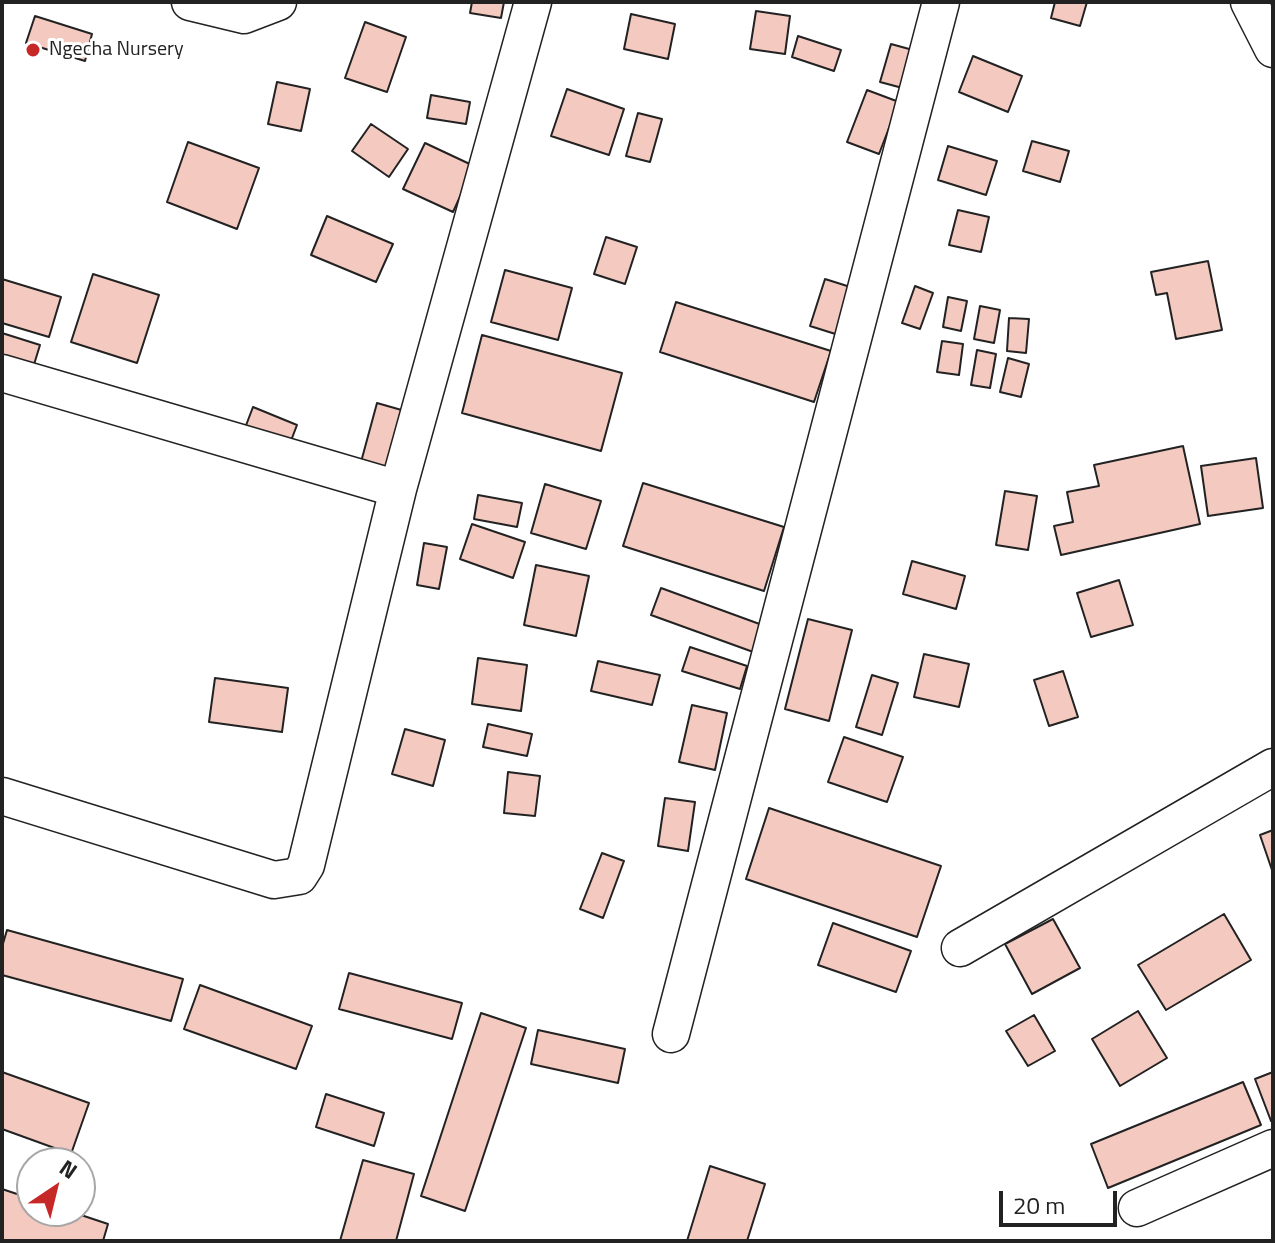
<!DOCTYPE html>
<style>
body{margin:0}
#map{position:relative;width:1275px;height:1243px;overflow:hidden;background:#fff;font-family:"Titillium Web",sans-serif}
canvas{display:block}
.frame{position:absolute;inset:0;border:4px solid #222;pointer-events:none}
.north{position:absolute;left:16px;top:1147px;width:80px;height:80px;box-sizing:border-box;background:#fff;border:2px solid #a7a7a7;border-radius:50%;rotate:35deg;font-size:22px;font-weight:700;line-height:32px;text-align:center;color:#222}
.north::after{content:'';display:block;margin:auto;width:28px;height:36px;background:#c62828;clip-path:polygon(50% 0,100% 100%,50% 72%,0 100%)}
.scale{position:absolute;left:999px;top:1191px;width:118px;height:36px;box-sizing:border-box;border:4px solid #222;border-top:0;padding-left:10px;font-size:24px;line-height:28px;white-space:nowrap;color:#222;-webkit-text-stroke:6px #fff;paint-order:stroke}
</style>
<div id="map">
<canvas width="1275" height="1243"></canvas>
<div class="frame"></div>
<div class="north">N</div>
<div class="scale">20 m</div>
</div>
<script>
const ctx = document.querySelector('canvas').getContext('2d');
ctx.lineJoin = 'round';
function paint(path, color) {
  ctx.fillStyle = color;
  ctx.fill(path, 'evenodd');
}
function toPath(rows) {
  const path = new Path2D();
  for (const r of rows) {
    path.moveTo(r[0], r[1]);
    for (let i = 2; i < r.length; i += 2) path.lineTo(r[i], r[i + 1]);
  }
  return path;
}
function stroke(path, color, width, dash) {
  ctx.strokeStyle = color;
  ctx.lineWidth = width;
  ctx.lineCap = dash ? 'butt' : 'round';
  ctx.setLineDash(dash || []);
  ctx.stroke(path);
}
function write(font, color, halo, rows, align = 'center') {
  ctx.font = font + ' "Titillium Web",sans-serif';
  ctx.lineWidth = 6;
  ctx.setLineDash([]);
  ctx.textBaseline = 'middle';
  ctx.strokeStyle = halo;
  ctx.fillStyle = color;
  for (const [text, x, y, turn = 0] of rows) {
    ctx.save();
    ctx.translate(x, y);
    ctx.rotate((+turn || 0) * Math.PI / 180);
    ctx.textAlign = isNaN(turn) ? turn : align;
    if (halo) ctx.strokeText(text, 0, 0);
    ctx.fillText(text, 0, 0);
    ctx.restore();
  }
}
const building = toPath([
 [472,2,504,2,501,18,470,13,472,2],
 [1055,2,1087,2,1080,26,1051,18,1055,2],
 [756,11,790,16,785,54,750,49,756,11],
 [631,14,675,24,668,59,624,49,631,14],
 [35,16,92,34,85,61,26,43,35,16],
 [365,22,406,37,387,92,345,78,365,22],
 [798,36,841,50,834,71,792,57,798,36],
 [891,44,920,52,910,90,880,82,891,44],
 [973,56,1022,76,1008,112,959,92,973,56],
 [277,82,310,89,301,131,268,124,277,82],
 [567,89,624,109,609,155,551,136,567,89],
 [867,90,899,102,879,154,847,142,867,90],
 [431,95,470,102,466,124,427,118,431,95],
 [638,113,662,119,650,162,626,156,638,113],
 [371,124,408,149,389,177,352,151,371,124],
 [1032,141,1069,151,1060,182,1023,171,1032,141],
 [188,142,259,168,237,229,167,202,188,142],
 [425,143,474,166,453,212,403,189,425,143],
 [948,146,997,161,986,195,938,180,948,146],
 [958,210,989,217,981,252,949,245,958,210],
 [327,216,393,244,376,282,311,255,327,216],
 [606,237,637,247,625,284,594,274,606,237],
 [1208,261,1222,330,1176,339,1167,293,1156,295,1151,272,1208,261],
 [505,270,572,288,558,340,491,322,505,270],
 [93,274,159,295,137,363,71,342,93,274],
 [2,279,61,297,49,337,2,323,2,279],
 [825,279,860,290,845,337,810,326,825,279],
 [915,286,933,293,920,329,902,323,915,286],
 [948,297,967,301,961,331,943,327,948,297],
 [676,302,831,351,814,402,660,352,676,302],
 [980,306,1000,310,994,343,974,339,980,306],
 [1009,318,1029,319,1026,353,1007,351,1009,318],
 [2,333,40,345,32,371,2,362,2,333],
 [482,335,622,373,601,451,462,413,482,335],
 [942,341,963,344,959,375,937,372,942,341],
 [977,350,996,354,990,388,971,385,977,350],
 [1008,358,1029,364,1021,397,1000,392,1008,358],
 [377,403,405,411,389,469,361,462,377,403],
 [253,407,297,425,289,446,245,428,253,407],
 [1183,446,1200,524,1061,555,1054,526,1073,522,1067,492,1099,486,1094,465,1183,446],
 [1256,458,1263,508,1208,516,1201,466,1256,458],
 [643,483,784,527,764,591,623,546,643,483],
 [545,484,601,501,586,549,531,533,545,484],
 [1005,491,1037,496,1028,550,996,545,1005,491],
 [478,495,522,503,517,527,474,519,478,495],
 [472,524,525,542,513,578,460,559,472,524],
 [424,543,447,547,439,589,417,585,424,543],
 [912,561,965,576,956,609,903,594,912,561],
 [536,565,589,576,576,636,524,625,536,565],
 [1119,580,1133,625,1091,637,1077,593,1119,580],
 [661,588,765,626,756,653,651,615,661,588],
 [808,619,852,630,829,721,785,709,808,619],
 [690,647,747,666,740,689,682,671,690,647],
 [924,654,969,664,959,707,914,697,924,654],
 [478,658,527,665,521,711,472,704,478,658],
 [598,661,660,675,652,705,591,691,598,661],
 [1063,671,1078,717,1049,726,1034,680,1063,671],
 [872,675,898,683,882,735,856,727,872,675],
 [215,678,288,688,282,732,209,722,215,678],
 [692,705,727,713,715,770,679,762,692,705],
 [488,724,532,734,527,756,483,747,488,724],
 [405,729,445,740,433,786,392,774,405,729],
 [844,737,903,757,887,802,828,782,844,737],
 [508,772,540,776,535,816,504,813,508,772],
 [665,798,695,802,688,851,658,846,665,798],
 [769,808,941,866,917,937,746,879,769,808],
 [1273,830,1273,873,1260,835,1273,830],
 [602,853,624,861,603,918,580,909,602,853],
 [1224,914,1251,960,1166,1010,1138,965,1224,914],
 [1053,919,1080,968,1032,994,1005,944,1053,919],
 [833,923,911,951,896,992,818,965,833,923],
 [7,930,183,979,171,1021,2,975,2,947,7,930],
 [349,973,462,1003,452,1039,339,1009,349,973],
 [200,985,312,1026,296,1069,184,1029,200,985],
 [1138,1011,1167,1058,1120,1086,1092,1039,1138,1011],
 [481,1013,526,1028,465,1211,421,1196,481,1013],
 [1034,1015,1055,1051,1028,1066,1006,1031,1034,1015],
 [538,1030,625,1049,618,1083,531,1064,538,1030],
 [2,1072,89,1103,71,1154,2,1129,2,1072],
 [1273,1072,1273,1120,1271,1121,1255,1079,1273,1072],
 [1243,1082,1261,1125,1108,1188,1091,1144,1243,1082],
 [326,1094,384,1113,374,1146,316,1127,326,1094],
 [363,1160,414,1174,396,1241,340,1241,363,1160],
 [710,1166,765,1184,747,1241,687,1241,710,1166],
 [2,1189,32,1199,32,1211,69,1211,108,1224,103,1241,2,1240,2,1189]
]);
paint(building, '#f3c9c0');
stroke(building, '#222', 2);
const minor = toPath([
 [190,2,244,15,278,2],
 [1249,2,1273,49],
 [2,373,398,489],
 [2,796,274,880,299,876,306,865,398,489,533,2],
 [960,948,1273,767],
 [671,1034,941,2],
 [1137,1208,1273,1148]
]);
stroke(minor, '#222', 39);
stroke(minor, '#fff', 36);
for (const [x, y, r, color] of [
 [33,50,8,"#c62828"]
]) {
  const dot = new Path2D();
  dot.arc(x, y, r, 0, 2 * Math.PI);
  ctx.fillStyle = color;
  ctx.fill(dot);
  stroke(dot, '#fff', 3);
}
write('20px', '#222', '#fff', [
 ["Ngecha Nursery",49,50]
], 'left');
</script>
